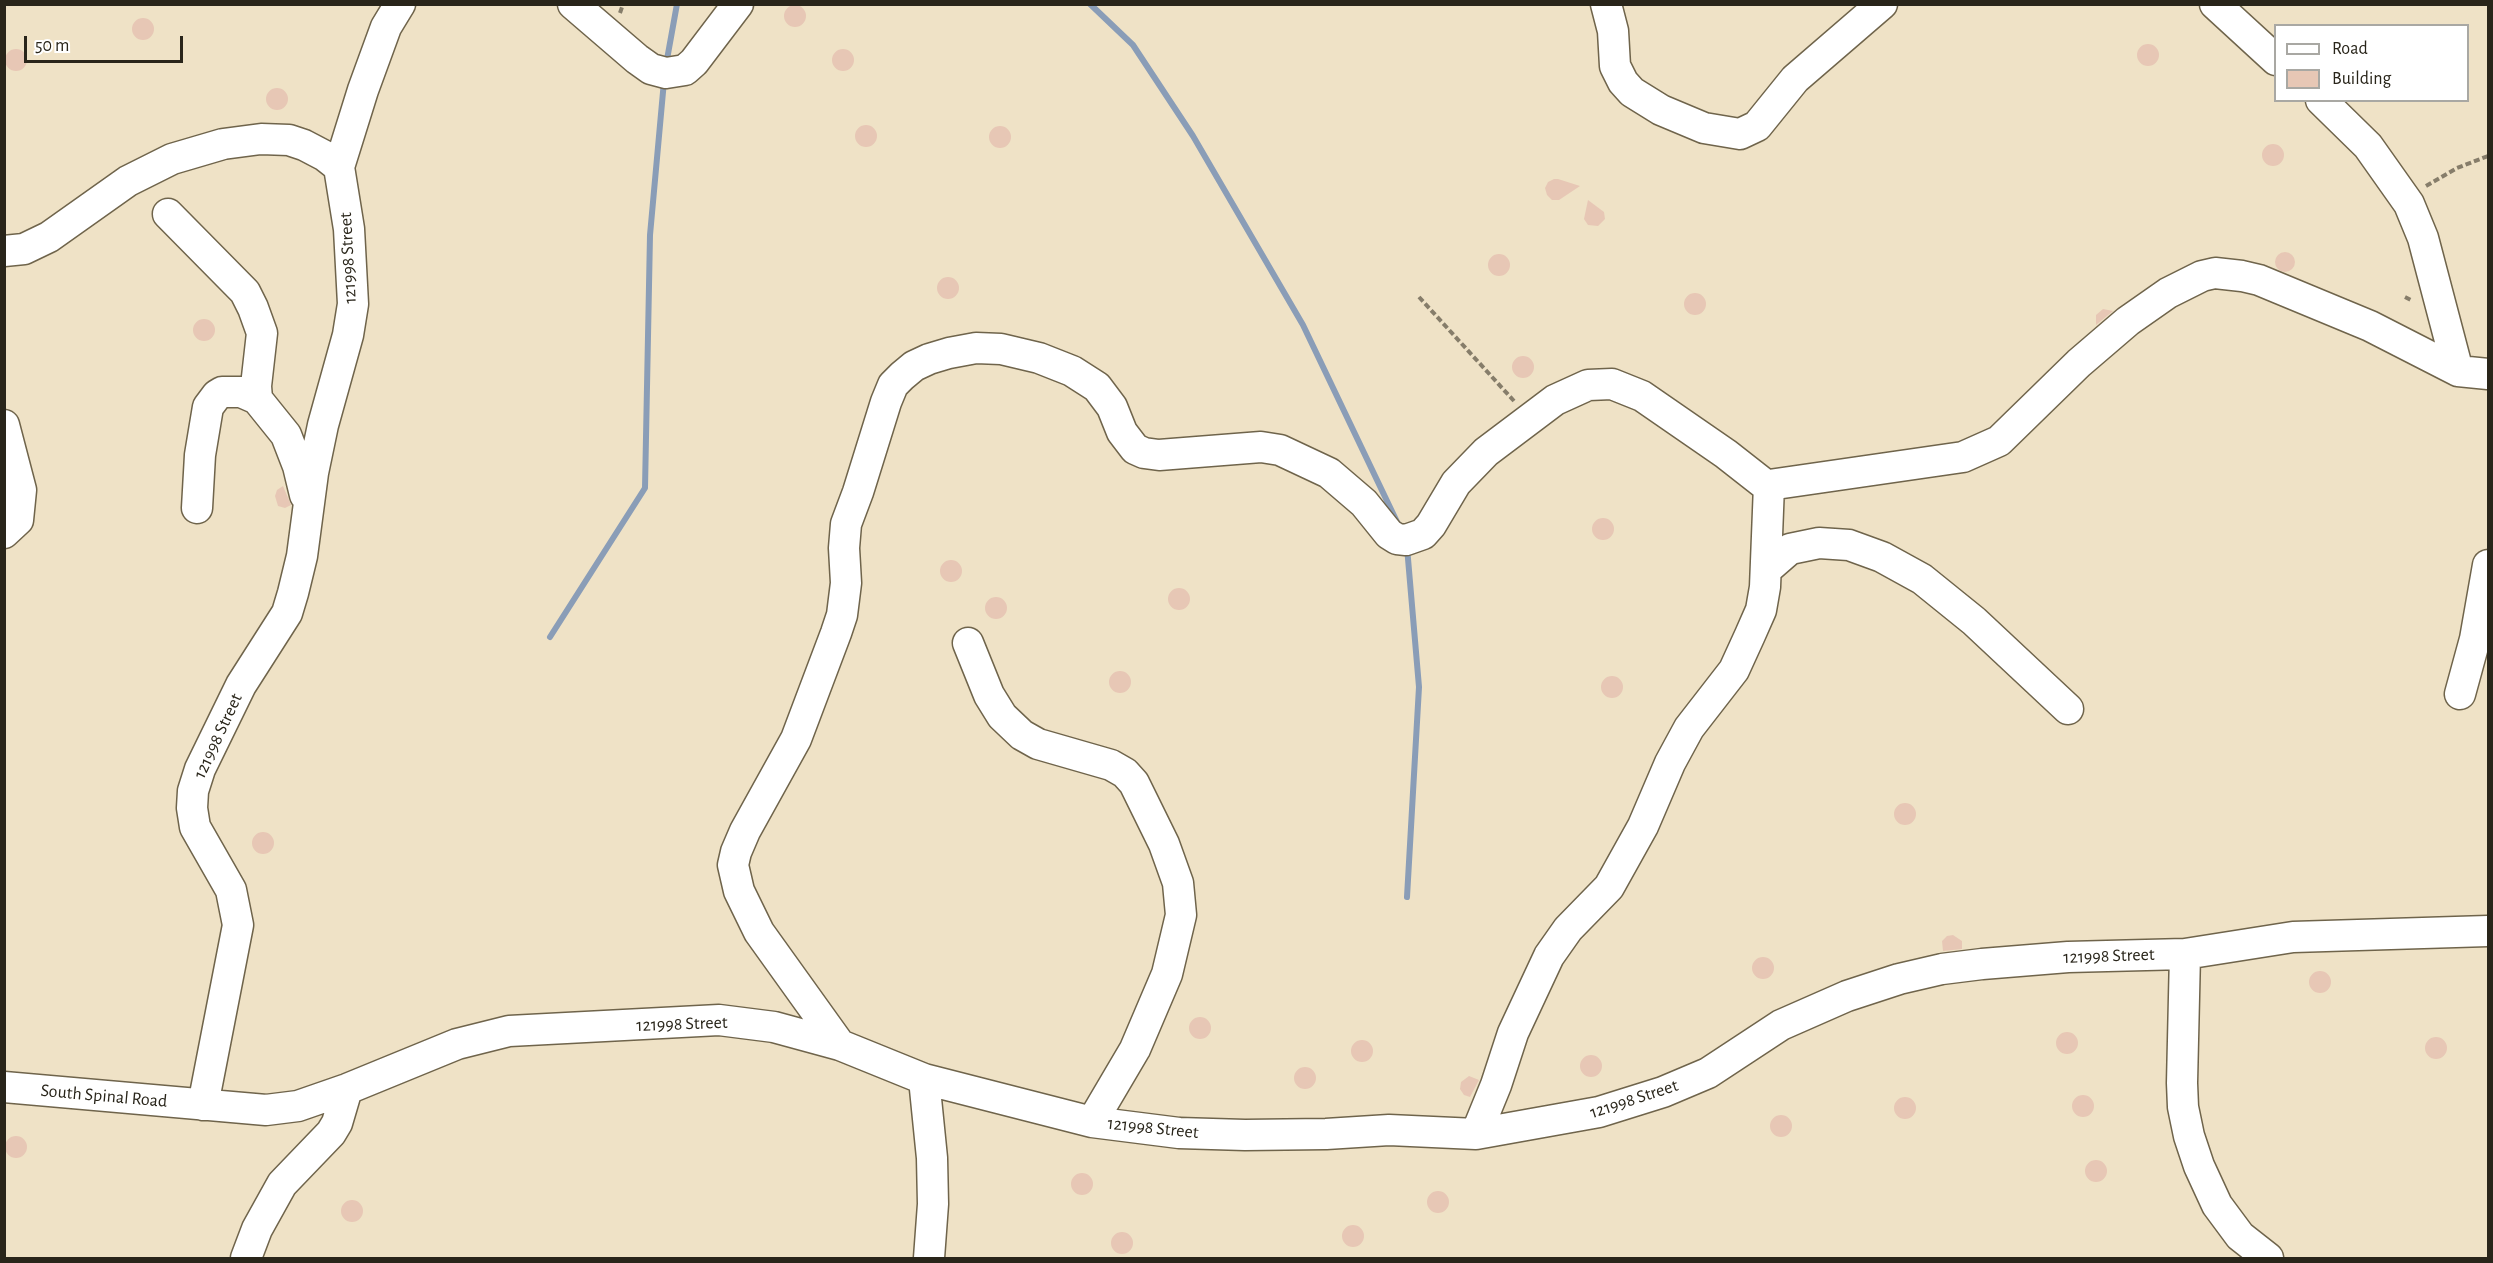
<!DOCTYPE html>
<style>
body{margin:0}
#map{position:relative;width:2493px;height:1263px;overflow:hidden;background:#efe2c6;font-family:"Alegreya Sans",sans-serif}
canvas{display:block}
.frame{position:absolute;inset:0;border:6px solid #29251a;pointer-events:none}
.legend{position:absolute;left:2274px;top:24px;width:195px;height:78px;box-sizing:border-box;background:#fff;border:2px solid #a9a8a3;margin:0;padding:8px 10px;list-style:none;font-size:18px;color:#29251a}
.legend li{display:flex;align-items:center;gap:12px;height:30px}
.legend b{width:30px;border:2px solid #a9a8a3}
.scale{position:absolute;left:24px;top:36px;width:159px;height:27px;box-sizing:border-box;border:3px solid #29251a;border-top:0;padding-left:8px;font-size:18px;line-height:21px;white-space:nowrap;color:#29251a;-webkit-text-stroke:4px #fff;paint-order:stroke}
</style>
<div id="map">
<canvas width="2493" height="1263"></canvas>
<div class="frame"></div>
<ul class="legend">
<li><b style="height:8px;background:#fff"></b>Road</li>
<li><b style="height:16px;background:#e7c7b5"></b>Building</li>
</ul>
<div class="scale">50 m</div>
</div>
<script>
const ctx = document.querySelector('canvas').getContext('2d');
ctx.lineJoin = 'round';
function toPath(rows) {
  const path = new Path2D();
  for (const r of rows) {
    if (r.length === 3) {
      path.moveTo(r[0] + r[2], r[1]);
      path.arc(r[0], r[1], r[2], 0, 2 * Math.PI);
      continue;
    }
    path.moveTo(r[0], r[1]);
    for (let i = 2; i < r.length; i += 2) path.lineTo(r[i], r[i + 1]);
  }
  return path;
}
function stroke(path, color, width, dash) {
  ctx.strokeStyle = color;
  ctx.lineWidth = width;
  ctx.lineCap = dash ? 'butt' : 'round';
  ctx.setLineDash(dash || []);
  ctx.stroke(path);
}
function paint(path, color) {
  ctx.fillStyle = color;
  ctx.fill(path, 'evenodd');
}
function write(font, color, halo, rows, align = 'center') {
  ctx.font = font + ' "Alegreya Sans",sans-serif';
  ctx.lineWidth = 4.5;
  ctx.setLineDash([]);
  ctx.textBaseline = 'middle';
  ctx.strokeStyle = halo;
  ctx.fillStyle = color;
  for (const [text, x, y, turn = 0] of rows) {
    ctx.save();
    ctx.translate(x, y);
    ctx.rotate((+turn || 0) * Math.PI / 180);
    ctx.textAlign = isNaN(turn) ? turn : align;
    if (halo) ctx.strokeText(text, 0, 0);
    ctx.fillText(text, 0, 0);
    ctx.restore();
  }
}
stroke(toPath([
 [1090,4,1133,45,1193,136,1303,325,1398,524],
 [666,65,677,4],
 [1407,547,1419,687,1407,897],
 [550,637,645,488,650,235,664,81]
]), '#8a9db7', 6);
paint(toPath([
 [795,16,11],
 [143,29,11],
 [2148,55,11],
 [16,60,11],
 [843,60,11],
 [277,99,11],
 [866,136,11],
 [1000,137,11],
 [2273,155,11],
 [1554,179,1558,179,1580,186,1559,200,1552,200,1547,195,1545,188,1548,182],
 [1588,200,1604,212,1605,219,1598,226,1588,225,1584,219],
 [2285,262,10],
 [1499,265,11],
 [948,288,11],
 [1695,304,11],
 [2103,309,2113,311,2096,325,2096,315],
 [204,330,11],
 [1523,367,11],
 [283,486,291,505,285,508,278,506,275,496,277,490],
 [1603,529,11],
 [951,571,11],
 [1179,599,11],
 [996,608,11],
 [1120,682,11],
 [1612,687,11],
 [1905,814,11],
 [263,843,11],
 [1953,935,1962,941,1962,949,1943,951,1942,941,1947,936],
 [1763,968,11],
 [2320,982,11],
 [1200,1028,11],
 [2067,1043,11],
 [2436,1048,11],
 [1362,1051,11],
 [1591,1066,11],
 [1305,1078,11],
 [1469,1076,1479,1080,1470,1097,1464,1095,1460,1089,1461,1082],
 [2083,1106,11],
 [1905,1108,11],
 [1781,1126,11],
 [16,1147,11],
 [2096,1171,11],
 [1082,1184,11],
 [1438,1202,11],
 [352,1211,11],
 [1353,1236,11],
 [1122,1243,11]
]), '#e7c7b5');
const minor = toPath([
 [573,4,637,59,651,69,666,73,685,70,694,62,738,4],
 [1606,4,1613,31,1615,66,1623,82,1632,92,1661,110,1704,128,1740,134,1757,126,1795,79,1882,4],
 [2215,4,2276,60],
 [2321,100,2368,146,2409,204,2423,238,2458,371],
 [339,167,363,90,386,27,400,4],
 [168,214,245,292,253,308,262,333,256,386,257,399,286,435,298,466,305,495],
 [4,251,24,249,49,237,128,181,172,159,223,144,261,139,289,140,304,145,325,156,339,167,349,229,353,304,348,335,323,425,313,473,302,556,293,593,287,613,241,685,200,769,193,791,192,808,195,827,231,890,238,925,203,1105],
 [4,425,21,490,18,520,4,533],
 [197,508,200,455,208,407,217,395,222,392,241,392,257,399],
 [1767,569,1790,549,1819,543,1849,545,1882,557,1922,579,1974,621,2068,709],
 [968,643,989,695,1002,716,1022,735,1038,744,1111,765,1125,773,1134,783,1164,844,1178,883,1181,915,1167,974,1135,1049,1092,1122],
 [2460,694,2475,639,2488,565],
 [2185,954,2293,937,2488,931],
 [840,1045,759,932,739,891,733,865,736,852,745,831,796,739,836,633,842,615,846,583,844,548,846,524,858,492,886,402,893,385,902,376,914,366,929,359,949,353,976,348,1001,349,1039,358,1072,371,1097,387,1112,407,1122,432,1135,449,1144,453,1159,455,1261,447,1280,450,1329,473,1364,503,1389,534,1397,539,1406,540,1423,534,1431,525,1456,483,1486,452,1555,400,1588,385,1612,384,1642,396,1726,454,1763,483,1769,485,1963,457,1999,441,2079,363,2128,321,2168,293,2202,276,2215,273,2242,276,2259,280,2370,326,2458,371,2488,374],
 [924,1079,932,1158,933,1204,929,1258],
 [4,1087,266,1110,298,1106,347,1089,457,1044,509,1031,719,1020,774,1027,840,1045,924,1079,1092,1122,1179,1133,1245,1135,1326,1134,1389,1130,1476,1134,1599,1112,1663,1092,1708,1073,1781,1025,1847,996,1899,979,1942,969,1982,964,2068,957,2185,954,2182,1083,2183,1107,2189,1136,2199,1166,2217,1205,2240,1236,2268,1258],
 [1476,1134,1496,1085,1513,1033,1549,956,1568,929,1609,887,1643,826,1670,763,1689,728,1734,670,1750,635,1761,610,1765,587,1769,485],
 [246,1258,257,1229,282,1184,331,1133,337,1123,347,1089]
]);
stroke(minor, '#6f644b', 33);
stroke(toPath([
 [620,13,623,4],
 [2426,186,2457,168,2488,156],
 [1419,297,1514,401],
 [2405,297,2413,301]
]), '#867d6a', 4, [6, 3]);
stroke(minor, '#fff', 30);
write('18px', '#29251a', '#fff', [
 ["121998 Street",348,258,-93],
 ["121998 Street",218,736,-65],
 ["121998 Street",2109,956,-2],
 ["121998 Street",682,1024,-2],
 ["South Spinal Road",104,1096,5],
 ["121998 Street",1634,1099,-18],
 ["121998 Street",1153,1128,6]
]);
</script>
